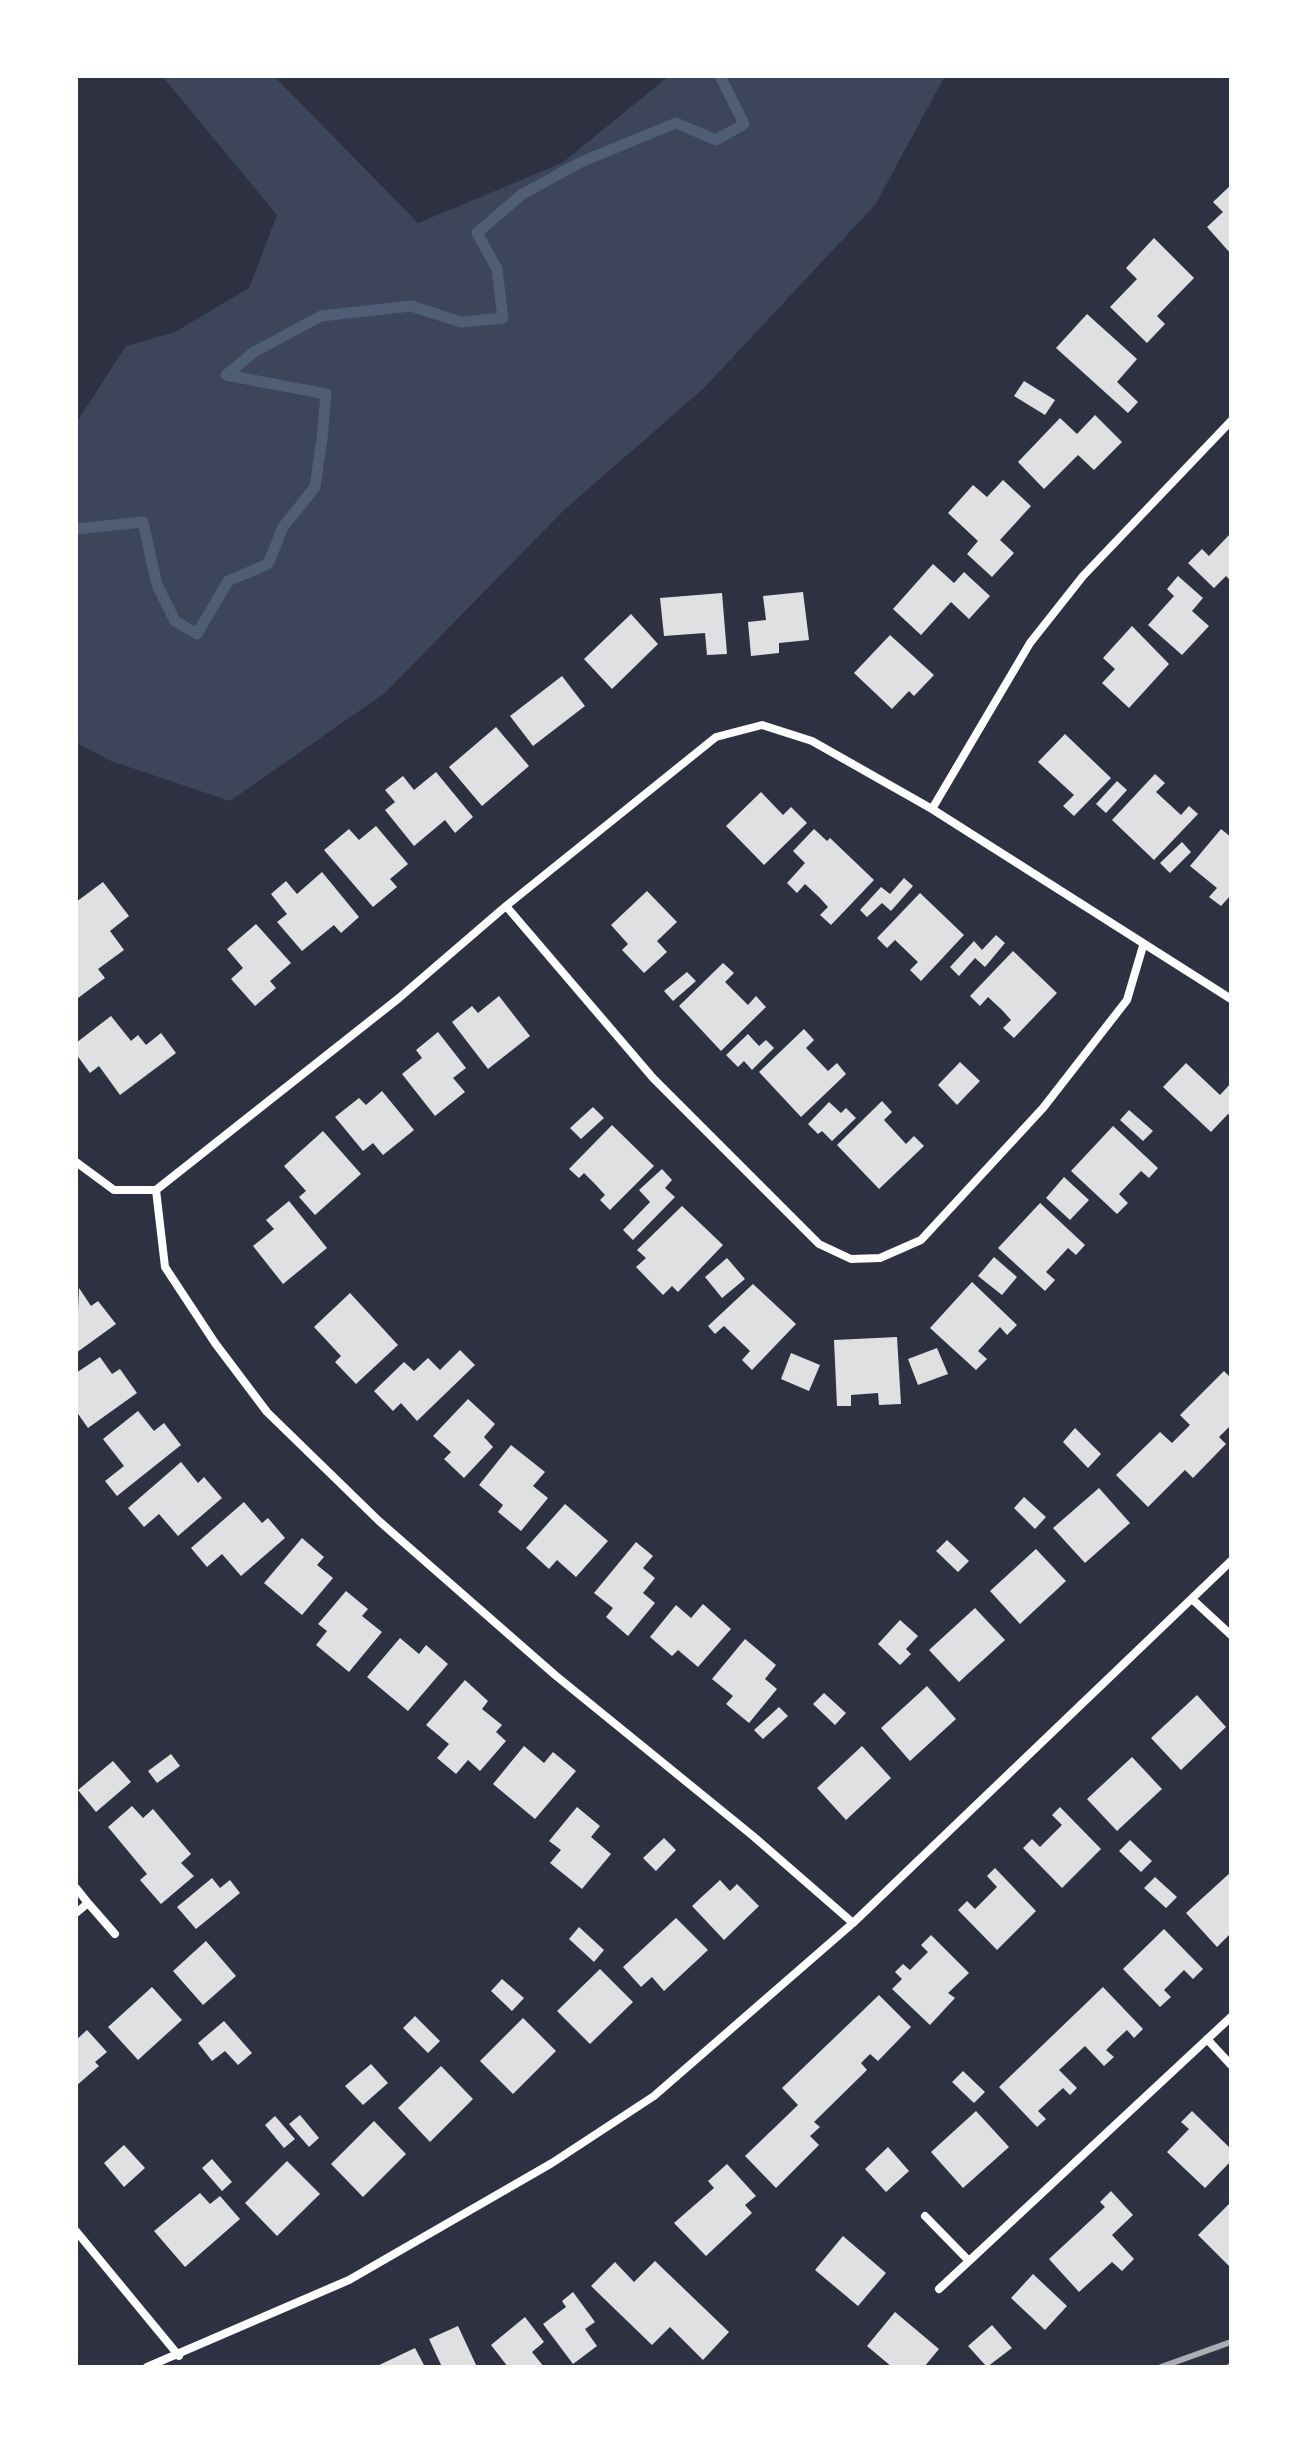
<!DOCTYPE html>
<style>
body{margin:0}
#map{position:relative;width:1307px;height:2443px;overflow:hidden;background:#2d3142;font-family:Rubik,sans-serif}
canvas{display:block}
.frame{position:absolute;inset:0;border:78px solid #fff;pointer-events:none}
</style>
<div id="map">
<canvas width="1307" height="2443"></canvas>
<div class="frame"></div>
</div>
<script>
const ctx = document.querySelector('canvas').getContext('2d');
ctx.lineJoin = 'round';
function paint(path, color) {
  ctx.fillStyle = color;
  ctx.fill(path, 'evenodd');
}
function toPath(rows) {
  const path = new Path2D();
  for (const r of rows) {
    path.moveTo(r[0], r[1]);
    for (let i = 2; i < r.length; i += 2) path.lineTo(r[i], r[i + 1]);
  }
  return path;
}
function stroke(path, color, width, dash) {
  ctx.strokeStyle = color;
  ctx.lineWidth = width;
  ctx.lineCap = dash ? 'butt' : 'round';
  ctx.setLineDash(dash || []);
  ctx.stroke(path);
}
paint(toPath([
 [162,76,274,76,418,223,562,163,669,76,945,76,875,205,703,389,564,510,385,693,230,801,111,761,76,743,76,423,126,346,175,332,249,288,277,215]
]), '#3c4559');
stroke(toPath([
 [76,529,143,522,157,585,175,621,197,634,228,581,268,564,283,527,315,487,322,439,326,394,226,375,254,352,321,316,411,306,461,322,503,318,497,269,477,233,521,195,581,162,676,123,716,140,744,124,720,76]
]), '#4f5d75', 11);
paint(toPath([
 [1231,185,1231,254,1207,227,1223,212,1213,202],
 [1154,238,1194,278,1157,316,1165,324,1147,343,1110,307,1137,279,1126,268],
 [1087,314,1137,359,1117,382,1138,402,1128,413,1056,348],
 [1024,381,1055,400,1045,415,1014,396],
 [1095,415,1122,442,1094,470,1078,455,1044,489,1018,462,1060,418,1077,434],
 [1003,480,1031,506,1000,540,1014,553,992,577,967,554,978,541,948,513,973,485,987,497],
 [1231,533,1231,581,1226,576,1214,588,1188,563,1202,549,1209,556],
 [933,564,954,583,964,572,990,596,969,619,951,602,921,635,893,609],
 [1178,576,1203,598,1192,611,1209,626,1182,655,1148,625,1174,596,1167,589],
 [803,592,809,640,779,643,779,653,751,656,748,622,766,620,763,596],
 [722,593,727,654,707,655,705,633,664,636,660,598],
 [631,614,658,644,612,689,584,659],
 [1132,626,1169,664,1129,708,1102,683,1115,669,1103,658],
 [890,635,934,675,914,696,909,691,892,709,854,673],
 [562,676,585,706,533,746,510,716],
 [496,727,529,766,482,806,449,767],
 [1065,734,1111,778,1074,816,1063,806,1074,795,1038,762],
 [436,772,473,817,455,833,445,820,414,846,385,810,395,802,385,790,403,776,414,790],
 [1155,774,1165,783,1156,792,1181,815,1189,806,1198,814,1154,860,1112,820],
 [1117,781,1127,790,1106,813,1096,804],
 [761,792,783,815,791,807,807,823,764,865,726,826],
 [376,826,408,864,390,879,397,887,373,907,324,850,349,829,359,840],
 [814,829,827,841,830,838,874,880,831,925,820,915,828,907,819,897,805,884,797,893,787,883,805,863,793,851],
 [1221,829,1231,837,1231,895,1221,906,1209,897,1217,888,1190,866],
 [1182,842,1191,852,1170,873,1160,863],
 [322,872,359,917,341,933,334,925,302,951,277,922,287,914,271,894,286,881,297,894],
 [904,878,913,886,891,911,882,903,867,917,860,910,881,887,890,894],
 [103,882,129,916,110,931,124,950,98,969,105,978,78,998,76,902],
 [647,891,677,922,657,941,667,952,644,973,622,950,628,944,611,925],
 [920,893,964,935,921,981,910,970,918,962,895,940,887,948,877,938],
 [256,924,291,963,270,981,276,988,255,1006,231,979,243,968,227,949],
 [996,935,1005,943,985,967,975,958,959,976,950,967,974,941,982,950],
 [1013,951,1057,993,1014,1038,1003,1028,1011,1020,1002,1010,988,997,980,1006,970,996],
 [723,963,734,973,725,982,748,1005,756,996,766,1007,721,1051,679,1006],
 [687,972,696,981,673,1001,664,991],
 [499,996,530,1036,488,1069,452,1022,472,1006,478,1013],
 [111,1016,131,1041,138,1035,146,1045,161,1033,176,1053,120,1095,99,1066,90,1073,76,1054,76,1043],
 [804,1029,814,1040,806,1048,828,1071,837,1063,846,1074,801,1117,759,1072],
 [438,1032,466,1068,453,1078,465,1092,435,1116,402,1074,422,1058,416,1050],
 [748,1034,759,1046,766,1040,774,1048,752,1070,744,1061,738,1067,726,1055],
 [960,1062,980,1081,957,1105,938,1085],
 [1186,1063,1220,1095,1231,1083,1231,1116,1228,1114,1211,1132,1163,1087],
 [382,1091,414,1130,383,1155,373,1143,363,1151,335,1117,359,1098,366,1105],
 [882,1101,892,1112,884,1120,906,1144,914,1136,924,1146,879,1189,837,1145],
 [829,1102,841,1113,846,1108,856,1118,832,1141,822,1131,818,1134,808,1124],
 [593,1107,604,1118,581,1139,570,1128],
 [1129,1110,1153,1131,1143,1141,1120,1120],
 [612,1125,654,1166,610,1210,600,1200,605,1195,595,1184,584,1173,579,1178,569,1169],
 [1113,1126,1158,1168,1149,1178,1141,1171,1119,1194,1128,1203,1117,1214,1071,1171],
 [323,1131,361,1174,315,1215,299,1197,306,1191,284,1166],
 [662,1169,672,1180,665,1188,675,1197,633,1240,623,1230,650,1202,639,1190],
 [1064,1177,1089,1200,1070,1220,1046,1198],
 [289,1201,327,1248,283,1284,253,1246,274,1229,266,1220],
 [1040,1203,1085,1245,1076,1255,1068,1248,1046,1272,1055,1280,1045,1291,998,1248],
 [682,1206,723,1245,678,1292,672,1286,663,1295,636,1267,646,1258,637,1250],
 [994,1257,1017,1277,1002,1295,978,1276],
 [727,1258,745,1279,722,1298,705,1277],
 [972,1282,1017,1325,1007,1335,1000,1327,978,1351,987,1359,976,1370,930,1328],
 [753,1284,796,1324,752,1370,742,1360,750,1351,724,1326,715,1334,708,1326],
 [79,1288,91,1306,98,1301,116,1324,76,1353],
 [350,1293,398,1345,356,1384,335,1362,341,1356,314,1327],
 [897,1337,901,1404,879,1405,878,1393,851,1395,851,1406,837,1406,834,1340],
 [937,1348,948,1374,918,1385,908,1359],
 [460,1350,475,1365,417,1421,401,1403,393,1411,374,1391,404,1362,414,1371,428,1358,440,1370],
 [791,1353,820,1365,809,1391,781,1379],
 [100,1357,112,1374,120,1369,137,1393,88,1428,76,1411,76,1373],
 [1224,1371,1231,1378,1231,1425,1219,1437,1226,1444,1193,1478,1185,1470,1148,1507,1116,1475,1160,1432,1172,1443,1190,1425,1180,1415],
 [468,1399,495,1424,484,1437,493,1447,464,1478,444,1459,451,1452,433,1436],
 [138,1411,154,1431,164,1423,181,1445,117,1496,105,1481,124,1466,103,1439],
 [1075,1428,1101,1454,1088,1468,1063,1442],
 [511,1445,545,1472,533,1486,548,1498,521,1531,498,1512,503,1505,479,1485],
 [181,1462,198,1483,204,1477,222,1498,178,1536,159,1514,144,1527,128,1508],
 [1099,1488,1130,1523,1085,1563,1053,1528],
 [1024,1497,1046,1517,1035,1529,1014,1508],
 [244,1502,262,1523,268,1518,285,1538,241,1576,222,1554,207,1567,191,1548],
 [565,1504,608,1541,576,1577,557,1560,549,1569,526,1548],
 [302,1538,324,1557,317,1565,333,1578,302,1615,264,1583],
 [947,1540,969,1561,958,1572,936,1551],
 [636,1542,653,1556,643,1568,655,1578,643,1593,655,1603,628,1636,606,1617,613,1608,594,1593],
 [1036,1549,1066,1581,1020,1624,990,1591],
 [346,1591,368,1609,362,1616,382,1632,349,1672,316,1645,327,1631,318,1624],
 [703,1604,731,1629,698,1667,678,1650,672,1656,650,1637,676,1605,691,1618],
 [975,1608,1005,1640,959,1682,929,1650],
 [900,1620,918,1636,906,1649,911,1654,900,1665,878,1644],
 [400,1638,419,1654,426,1645,448,1664,408,1711,367,1677],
 [745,1639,776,1665,765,1679,777,1689,749,1723,726,1704,733,1696,712,1679],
 [465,1680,488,1701,482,1709,502,1725,496,1732,506,1741,480,1771,468,1760,456,1774,437,1758,449,1744,426,1725],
 [927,1686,956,1719,910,1761,881,1728],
 [824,1693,846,1713,835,1725,813,1704],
 [1197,1695,1226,1727,1181,1770,1151,1738],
 [779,1707,788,1716,763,1739,754,1730],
 [524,1746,544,1763,553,1752,576,1771,535,1819,493,1784],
 [862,1746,891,1778,846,1820,817,1788],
 [171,1754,180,1766,157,1783,148,1771],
 [1132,1757,1162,1789,1117,1831,1087,1799],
 [113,1761,131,1782,96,1812,78,1790],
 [132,1806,143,1818,153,1809,191,1854,181,1863,194,1876,161,1904,140,1880,147,1874,108,1827],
 [577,1807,600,1826,591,1837,611,1854,582,1889,550,1863,561,1850,549,1841],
 [1060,1807,1101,1849,1062,1888,1023,1848,1032,1839,1040,1847,1062,1825,1052,1815],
 [664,1838,676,1850,656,1871,643,1858],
 [1130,1840,1152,1861,1141,1872,1119,1851],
 [995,1868,1036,1911,997,1950,958,1910,967,1901,975,1909,997,1887,987,1876],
 [1231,1872,1231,1933,1217,1947,1186,1913],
 [1155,1877,1177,1897,1166,1908,1144,1888],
 [212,1878,220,1888,230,1880,240,1893,196,1929,177,1907],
 [720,1880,730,1891,737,1884,759,1906,724,1940,692,1906],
 [676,1918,708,1950,664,1991,652,1977,641,1987,623,1967],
 [579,1927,604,1950,594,1962,569,1939],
 [1164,1929,1203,1969,1193,1979,1184,1970,1164,1990,1171,1997,1160,2007,1123,1969],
 [931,1935,969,1973,948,1993,955,1998,930,2025,892,1989,902,1979,895,1972,903,1964,910,1970,928,1952,921,1945],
 [206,1941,236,1976,203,2005,173,1971],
 [600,1969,633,2002,590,2044,557,2011],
 [502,1979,524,1998,512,2011,491,1991],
 [152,1987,182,2020,138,2060,108,2027],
 [1103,1987,1143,2029,1134,2038,1127,2030,1115,2041,1106,2050,1114,2057,1104,2066,1085,2046,1059,2070,1077,2088,1070,2095,1063,2088,1038,2111,1046,2119,1037,2127,999,2087],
 [879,1995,911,2027,878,2061,870,2054,861,2063,867,2070,814,2122,820,2127,810,2136,819,2145,776,2188,745,2156,798,2105,782,2088],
 [415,2016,440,2041,428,2053,403,2028],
 [523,2018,556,2051,513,2094,480,2061],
 [224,2021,252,2053,238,2065,225,2051,212,2061,198,2043],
 [87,2030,107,2052,95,2062,99,2066,76,2086,76,2040],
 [371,2064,388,2083,363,2105,345,2086],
 [441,2066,473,2099,430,2142,398,2108],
 [963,2071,985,2092,974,2103,952,2082],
 [976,2111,1009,2147,963,2188,931,2152],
 [1192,2111,1229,2147,1231,2145,1231,2161,1205,2188,1167,2152,1189,2129,1181,2122],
 [300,2115,319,2138,309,2147,289,2124],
 [275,2116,295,2139,284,2148,265,2125],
 [374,2121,406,2154,363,2197,331,2164],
 [124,2145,145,2168,124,2187,104,2163],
 [888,2147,909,2171,886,2192,865,2169],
 [212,2159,232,2182,222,2191,202,2168],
 [287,2161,320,2194,277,2236,245,2203],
 [727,2164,756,2196,745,2205,752,2213,706,2256,674,2223,714,2188,708,2181],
 [1111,2191,1133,2215,1112,2235,1134,2259,1122,2271,1112,2262,1079,2292,1049,2259,1105,2207,1100,2202],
 [200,2193,210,2204,220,2196,240,2219,185,2267,154,2231],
 [1231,2202,1231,2268,1198,2235],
 [843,2236,886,2273,858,2306,815,2270],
 [655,2261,729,2332,703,2360,670,2327,652,2345,591,2286,615,2262,634,2282],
 [1033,2274,1067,2306,1045,2330,1011,2298],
 [573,2292,595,2322,585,2329,597,2346,573,2364,543,2324,566,2307,562,2301],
 [895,2312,939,2349,924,2367,892,2367,867,2346],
 [525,2317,544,2342,532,2352,544,2367,508,2367,491,2345],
 [992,2325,1012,2348,987,2367,968,2346],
 [458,2326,477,2367,442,2367,429,2339],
 [415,2348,425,2367,375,2367]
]), '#e0e0e3');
stroke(toPath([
 [932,809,1030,643,1083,576,1231,421],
 [506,906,653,1078,819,1244,851,1259,880,1258,921,1240,1043,1108,1127,1000,1143,946],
 [76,1162,114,1190,156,1190],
 [1192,1599,1231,1635],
 [76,1888,88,1903,76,1913],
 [88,1903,115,1934],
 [853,1923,753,1836,555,1675,379,1521,267,1412,215,1343,165,1267,156,1190,399,998,506,906,716,737,762,725,812,741,932,809,1231,999],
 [1207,2039,1231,2065],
 [925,2216,969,2261],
 [76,2231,179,2356],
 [939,2289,1231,2017],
 [147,2367,349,2280,552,2163,654,2096,853,1923,1231,1561]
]), '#fff', 8);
stroke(toPath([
 [1161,2367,1231,2342],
 [1229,2367,1231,2366]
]), '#abadb3', 6);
</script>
